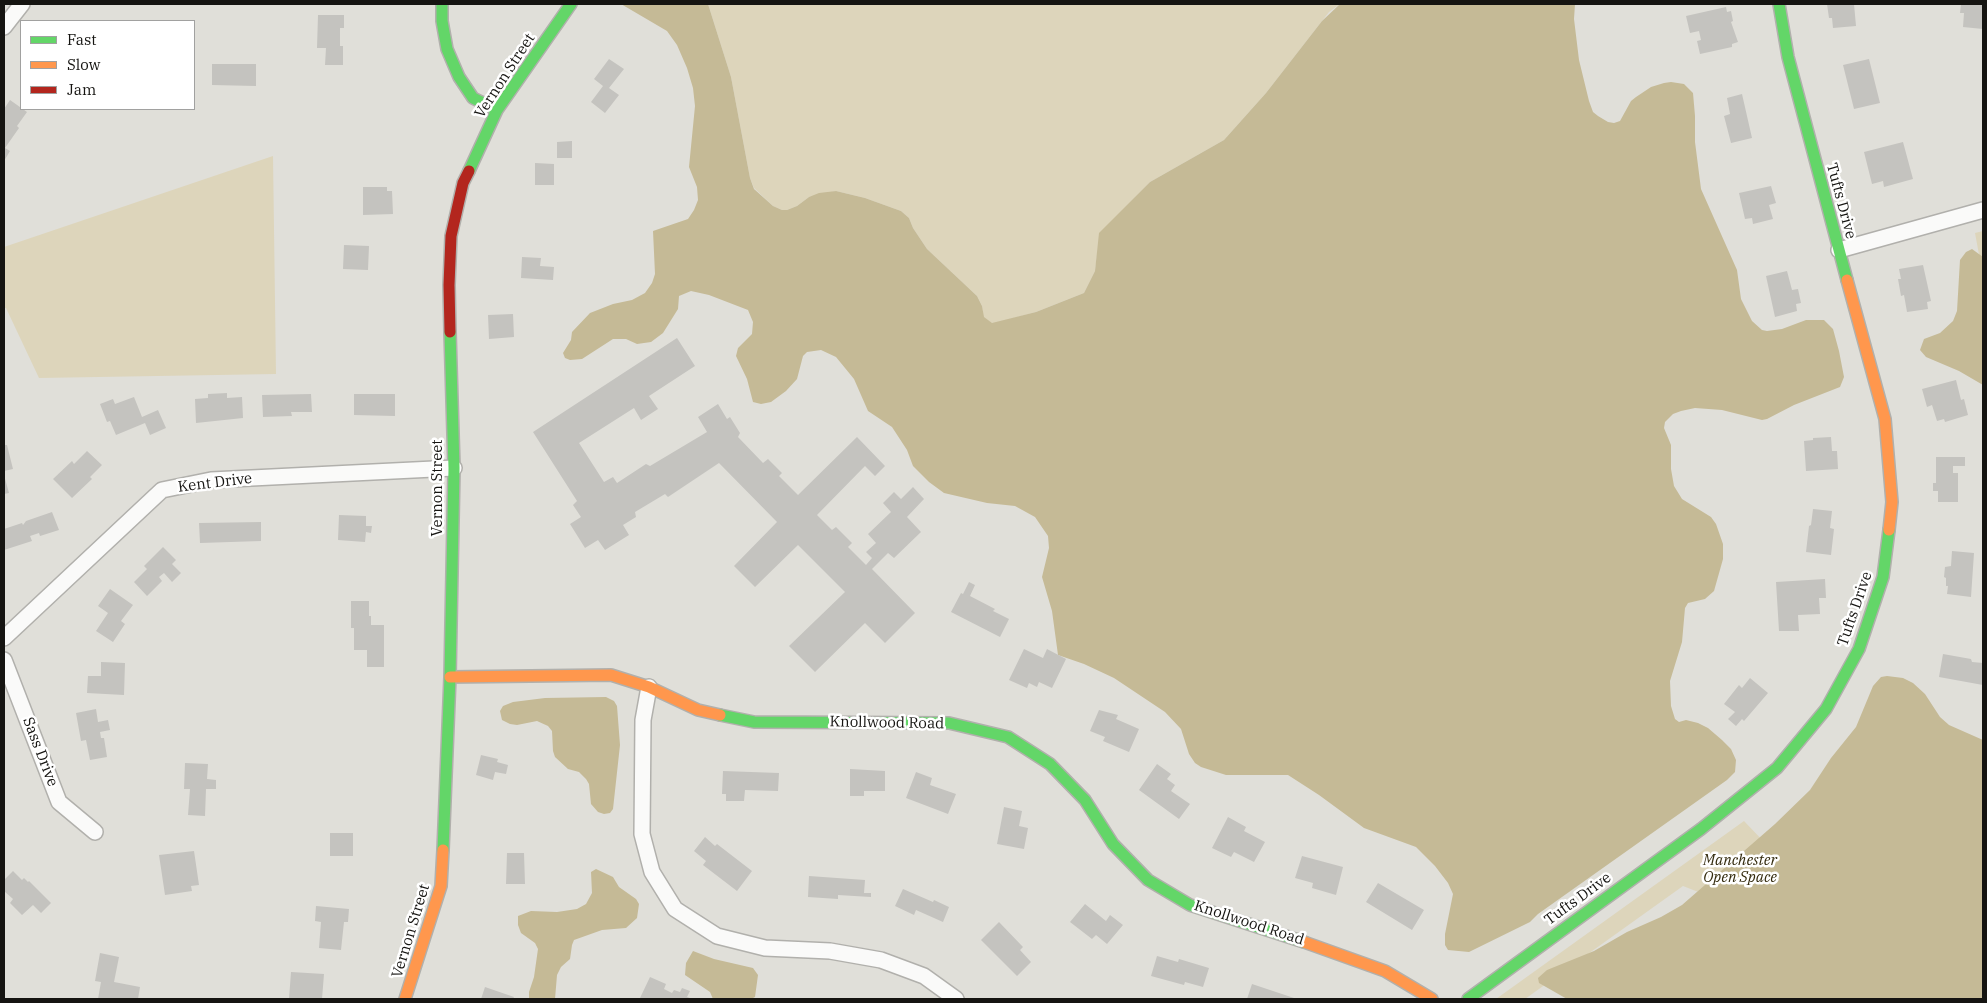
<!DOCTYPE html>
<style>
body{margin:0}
#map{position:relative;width:1987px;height:1003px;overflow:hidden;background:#e0dfd9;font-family:"IBM Plex Serif",serif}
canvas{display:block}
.frame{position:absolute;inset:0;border:5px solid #151411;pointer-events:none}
.legend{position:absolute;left:20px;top:20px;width:175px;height:90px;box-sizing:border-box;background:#fff;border:1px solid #a1a1a0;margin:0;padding:6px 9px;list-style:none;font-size:15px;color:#151411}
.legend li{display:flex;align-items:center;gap:10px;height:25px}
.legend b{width:25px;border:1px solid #a1a1a0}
</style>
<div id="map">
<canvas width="1987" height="1003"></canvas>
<div class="frame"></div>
<ul class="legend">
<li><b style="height:6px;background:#63d668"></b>Fast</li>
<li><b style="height:6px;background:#ff974d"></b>Slow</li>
<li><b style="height:6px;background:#b3261e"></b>Jam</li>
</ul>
</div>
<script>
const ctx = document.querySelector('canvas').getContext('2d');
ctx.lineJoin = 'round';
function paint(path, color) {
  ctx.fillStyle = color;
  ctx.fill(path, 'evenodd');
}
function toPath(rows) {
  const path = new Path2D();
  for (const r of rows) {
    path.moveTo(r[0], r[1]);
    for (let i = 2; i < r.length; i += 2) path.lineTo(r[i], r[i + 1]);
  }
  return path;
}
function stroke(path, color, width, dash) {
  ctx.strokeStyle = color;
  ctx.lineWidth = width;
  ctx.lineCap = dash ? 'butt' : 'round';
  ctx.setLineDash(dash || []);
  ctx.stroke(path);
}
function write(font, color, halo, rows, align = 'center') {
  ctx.font = font + ' "IBM Plex Serif",serif';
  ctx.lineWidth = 5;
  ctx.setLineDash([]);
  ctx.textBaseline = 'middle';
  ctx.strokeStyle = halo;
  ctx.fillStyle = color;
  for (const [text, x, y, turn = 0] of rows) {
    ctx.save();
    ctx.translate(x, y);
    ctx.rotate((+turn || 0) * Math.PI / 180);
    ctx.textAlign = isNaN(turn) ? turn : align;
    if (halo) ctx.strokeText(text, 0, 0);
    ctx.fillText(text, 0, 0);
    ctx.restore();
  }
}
paint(toPath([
 [708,4,1340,4,1329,12,1266,93,1224,140,1150,182,1100,233,1095,271,1084,293,1036,312,992,324,983,317,982,306,977,296,927,249,913,228,909,218,901,211,865,198,836,191,809,197,797,206,787,210,782,210,773,206,754,188,750,178,731,77],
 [273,156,276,374,39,378,6,308,4,308,4,247],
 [1983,231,1983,276,1975,233],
 [1744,821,1811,891,1780,924,1683,886,1525,999,1496,999]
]), '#ddd5bb');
paint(toPath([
 [621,4,708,4,731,77,750,178,754,189,773,206,782,210,787,210,797,206,809,197,819,193,836,191,865,198,901,211,909,218,913,228,927,249,977,296,982,306,984,317,992,323,1036,312,1084,293,1095,271,1099,233,1150,182,1224,140,1266,93,1322,21,1340,4,1575,4,1574,19,1579,60,1589,101,1593,112,1598,116,1608,122,1614,123,1620,121,1631,101,1636,97,1651,87,1664,83,1671,82,1684,84,1693,93,1695,116,1695,142,1701,189,1737,270,1741,299,1752,321,1762,330,1767,331,1782,329,1806,320,1824,320,1833,329,1839,351,1844,377,1840,387,1794,405,1767,419,1762,420,1722,410,1695,408,1681,411,1673,414,1665,422,1664,428,1671,445,1671,469,1674,486,1682,499,1711,517,1716,524,1723,544,1723,559,1714,591,1705,599,1688,603,1685,608,1682,642,1670,681,1671,706,1675,719,1679,722,1686,720,1698,723,1708,728,1722,740,1731,749,1736,760,1735,772,1727,780,1538,914,1530,922,1469,952,1448,950,1445,945,1445,934,1453,894,1448,883,1435,866,1416,847,1364,828,1319,795,1288,775,1226,775,1201,767,1195,763,1189,754,1181,729,1165,712,1114,678,1084,664,1058,655,1052,611,1042,577,1049,548,1048,536,1035,517,1015,506,987,503,944,493,929,482,913,466,907,450,892,427,868,411,854,379,836,357,821,350,807,352,803,356,797,379,786,391,771,402,761,404,753,402,747,379,736,356,738,348,752,334,753,322,748,310,709,295,691,291,679,296,678,309,663,333,651,342,637,344,626,339,613,339,582,359,570,360,565,358,563,353,571,340,572,332,590,313,613,304,632,300,645,293,652,283,655,274,653,231,688,219,694,210,698,200,697,187,689,167,695,106,693,88,687,68,677,45,667,31],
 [1972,249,1983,257,1983,385,1959,371,1926,357,1920,350,1924,339,1940,333,1953,321,1957,311,1960,260,1966,252],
 [1887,676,1903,678,1913,683,1925,694,1940,717,1949,725,1983,740,1983,999,1567,999,1539,983,1538,978,1547,970,1594,951,1627,932,1661,917,1682,905,1775,824,1810,790,1831,758,1856,727,1873,686,1881,677],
 [606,697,614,701,617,706,620,745,613,809,610,813,604,814,598,812,591,804,589,784,586,779,579,772,568,769,555,757,553,751,552,731,548,726,537,721,517,725,510,724,502,720,500,711,503,706,513,702,545,698],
 [596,869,613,877,619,887,636,899,639,904,637,918,626,928,602,930,574,940,572,945,570,959,561,967,557,975,555,999,529,999,529,992,534,977,538,949,535,943,521,933,518,925,518,916,531,911,557,912,577,909,586,904,592,893,591,872],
 [693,951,714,959,753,968,758,975,755,997,751,999,713,999,710,992,685,975,686,963]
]), '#c5ba96');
paint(toPath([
 [1827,4,1854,4,1856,26,1833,28,1832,18,1829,18],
 [1961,4,1983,4,1983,29,1963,27,1964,13,1960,13],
 [1726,7,1727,12,1731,11,1733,21,1731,22,1738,42,1732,44,1732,47,1700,54,1697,41,1701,40,1699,31,1690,33,1686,16],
 [318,15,344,15,344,28,340,28,340,46,343,46,343,65,325,65,326,48,317,48],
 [609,59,624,69,609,88,619,95,605,113,591,102,603,86,594,79],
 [1869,59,1880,103,1854,109,1843,65],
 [212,64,256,64,256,86,212,85],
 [1742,94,1752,138,1731,143,1724,116,1730,114,1727,98],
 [10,100,27,112,17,126,19,128,5,148,10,151,4,161,4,109],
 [572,141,572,158,557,158,557,142],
 [1903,142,1913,179,1884,187,1883,181,1872,184,1864,152],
 [535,163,554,164,554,185,535,185],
 [1771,186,1776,203,1769,205,1773,219,1753,224,1752,218,1745,219,1739,193],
 [363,187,387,187,387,191,392,191,393,214,363,215],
 [344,245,369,246,368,270,343,269],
 [522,257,541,258,540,266,554,267,553,280,521,278],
 [1923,265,1931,301,1927,302,1928,309,1907,312,1904,295,1901,296,1898,279,1901,279,1899,269],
 [1787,271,1792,290,1798,289,1801,303,1796,304,1797,311,1775,317,1766,276],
 [513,314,514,337,489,339,488,315],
 [677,338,695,366,649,396,658,409,641,420,634,408,579,443,604,482,613,477,617,483,646,464,650,466,707,432,698,417,718,404,727,419,730,417,740,433,738,437,763,463,768,459,782,473,779,476,798,495,857,437,885,466,875,476,865,466,817,515,832,530,836,527,852,543,848,547,866,565,872,558,866,552,876,543,868,534,891,512,883,503,894,492,901,499,913,487,924,499,907,517,921,532,894,558,888,553,872,569,915,613,885,643,865,623,815,672,789,646,845,592,798,545,755,587,734,566,777,522,719,463,668,497,665,494,635,512,636,517,623,525,629,535,605,550,598,540,585,548,570,524,581,517,573,505,577,501,533,432],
 [1956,380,1961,400,1964,399,1968,415,1945,422,1944,419,1937,421,1932,405,1927,407,1922,389],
 [227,393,227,398,242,397,243,418,196,423,195,399,208,398,208,394],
 [311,394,312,412,291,412,292,416,263,417,262,395],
 [354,394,395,394,395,416,354,415],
 [134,397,142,417,158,410,166,428,150,435,145,423,116,435,110,421,107,422,100,404,113,399,115,404],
 [1831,437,1832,451,1837,451,1838,469,1806,471,1804,441,1813,440,1813,438],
 [4,445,7,445,13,469,4,471],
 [87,451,102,465,90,477,92,479,72,498,53,479,72,461,74,464],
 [1936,457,1965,457,1965,466,1953,466,1953,473,1958,473,1958,502,1938,502,1938,491,1933,491,1933,483,1936,483],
 [4,475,9,493,4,494],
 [1813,509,1832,511,1830,528,1834,529,1831,555,1806,552,1809,526,1811,525],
 [52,512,59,530,40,536,39,533,30,536,32,541,4,550,4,529,22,523,23,525,26,521],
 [339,515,366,516,366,526,372,526,371,533,366,532,365,542,338,540],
 [261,522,261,541,200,543,199,523],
 [163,547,176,560,172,564,181,573,172,582,164,573,159,577,162,581,147,596,134,582,147,569,144,566],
 [1952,551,1974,553,1971,597,1947,594,1948,586,1946,586,1946,578,1944,577,1945,567,1951,566],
 [1825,579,1826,598,1819,598,1820,614,1798,615,1799,631,1779,631,1776,582],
 [969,582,975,585,970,596,995,609,993,611,1009,619,1000,637,951,612,961,593,963,594],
 [110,589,133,605,121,621,125,624,113,642,96,631,108,613,98,606],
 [351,601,369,601,369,616,371,616,371,625,384,625,384,667,367,667,367,650,354,650,354,628,351,628],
 [1024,649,1043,658,1047,649,1066,659,1052,688,1039,682,1037,687,1029,683,1027,688,1009,680],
 [1943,654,1971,659,1972,662,1983,663,1983,685,1939,677],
 [101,662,125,663,124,695,87,693,88,676,101,676],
 [1750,678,1768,693,1744,721,1742,719,1736,726,1728,719,1735,712,1724,704,1739,685,1742,688],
 [96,709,98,722,108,720,110,730,100,732,101,738,104,738,107,757,90,760,86,740,81,741,76,713],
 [1099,710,1118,715,1116,719,1139,729,1129,752,1103,741,1105,737,1090,731],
 [481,755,498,759,497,762,508,765,506,774,495,772,493,780,476,775],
 [185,763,208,764,207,779,216,780,216,789,206,789,205,816,188,815,190,789,184,789],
 [1157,764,1171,774,1167,779,1175,785,1171,791,1190,804,1179,819,1139,790],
 [850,769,885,771,885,791,864,791,864,796,850,796],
 [723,771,779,773,778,791,745,790,744,801,726,801,726,794,722,794],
 [916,772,932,778,930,785,956,794,948,814,906,798],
 [1004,807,1022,811,1019,826,1028,828,1024,849,997,844],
 [1228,817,1246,827,1244,831,1265,842,1254,862,1234,852,1231,857,1212,848],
 [330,833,353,833,353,856,330,856],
 [705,837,715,846,717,844,752,871,737,891,703,865,706,861,694,851],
 [194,851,199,885,191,886,192,891,165,895,159,855],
 [507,853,524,853,525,884,506,884],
 [1302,856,1343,867,1336,895,1312,888,1313,883,1295,878],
 [13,871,22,880,24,878,28,882,29,881,51,903,41,913,33,905,22,915,10,903,13,899,4,891,4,880],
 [809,876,865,880,864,893,871,893,871,897,838,895,838,899,808,897],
 [1378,883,1424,910,1412,930,1366,902],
 [903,889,933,902,934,900,949,907,943,922,916,910,914,915,895,906],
 [1085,904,1106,921,1110,915,1123,925,1107,944,1096,935,1092,939,1070,922],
 [316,906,349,909,348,922,344,922,341,950,319,948,321,922,315,921],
 [999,922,1023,947,1020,950,1031,962,1017,976,981,940],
 [100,953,119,957,114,982,140,987,138,999,98,999,101,982,95,981],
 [1157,956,1178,962,1179,959,1209,968,1203,987,1185,982,1184,985,1151,976],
 [291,972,324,974,322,999,289,999],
 [650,977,666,984,664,989,672,993,674,990,680,992,682,988,690,991,687,997,693,999,640,998],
 [1252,984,1297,999,1247,999],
 [485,987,514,997,513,999,481,999]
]), '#c4c3bf');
const street = toPath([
 [4,27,22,4],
 [1839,250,1983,210],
 [4,638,162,490,211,480,454,468],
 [4,660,59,802,95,832],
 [649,687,643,720,642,834,652,872,675,909,717,936,765,948,830,951,881,960,924,976,956,999]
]);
const fast = toPath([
 [442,4,442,21,447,49,459,77,473,98,497,110],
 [1779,4,1788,57,1847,280],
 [469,171,497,110,571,4],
 [720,715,754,722,949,723,1008,737,1050,764,1085,800,1113,844,1148,880,1190,905,1304,942],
 [443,850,450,677,454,468,450,332],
 [1468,999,1701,829,1777,768,1826,709,1859,649,1883,577,1889,530]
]);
const slow = toPath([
 [1847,280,1885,419,1892,502,1889,530],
 [450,677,611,675,649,687,698,710,720,715],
 [1304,942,1385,971,1432,999],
 [405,999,441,886,443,850]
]);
const jam = toPath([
 [450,332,449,285,451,236,463,183,469,171]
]);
stroke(street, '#b1b0ac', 18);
stroke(fast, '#b1b0ac', 14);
stroke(slow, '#b1b0ac', 14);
stroke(jam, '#b1b0ac', 14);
stroke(street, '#fafaf9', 15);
stroke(fast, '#63d668', 11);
stroke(slow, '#ff974d', 11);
stroke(jam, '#b3261e', 11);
write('15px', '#151411', '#fff', [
 ["Vernon Street",505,76,-57],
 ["Tufts Drive",1841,201,75],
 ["Kent Drive",215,483,-7],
 ["Vernon Street",438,488,-90],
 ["Tufts Drive",1855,609,-71],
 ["Knollwood Road",887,723,1],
 ["Sass Drive",40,752,69],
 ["Tufts Drive",1578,899,-36],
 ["Knollwood Road",1249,923,18],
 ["Vernon Street",411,931,-73]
]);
write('italic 15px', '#332a0d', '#fff', [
 ["Manchester",1740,861],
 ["Open Space",1740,878]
]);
</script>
